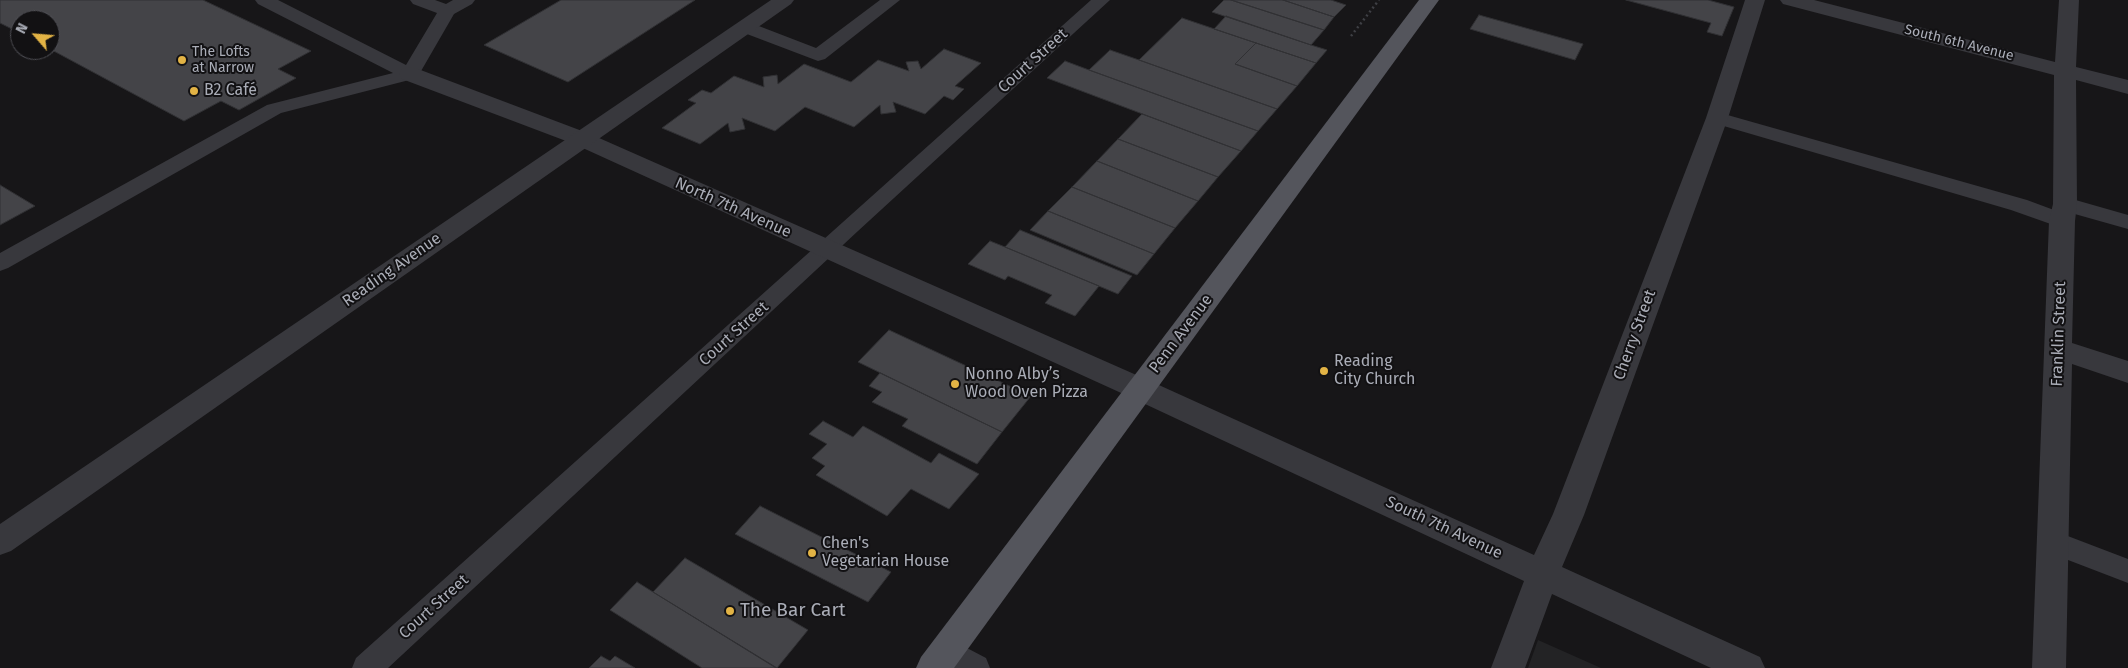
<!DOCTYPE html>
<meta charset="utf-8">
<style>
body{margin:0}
#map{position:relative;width:2128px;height:668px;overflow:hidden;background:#171618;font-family:"Fira Sans",sans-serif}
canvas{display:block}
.north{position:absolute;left:10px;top:10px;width:50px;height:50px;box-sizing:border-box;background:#121113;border:1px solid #4f4f55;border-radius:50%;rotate:297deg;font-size:14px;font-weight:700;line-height:20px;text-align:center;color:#aaadb7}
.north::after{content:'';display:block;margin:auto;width:18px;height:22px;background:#e2b345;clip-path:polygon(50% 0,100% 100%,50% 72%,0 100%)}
</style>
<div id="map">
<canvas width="2128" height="668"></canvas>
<div class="north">N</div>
</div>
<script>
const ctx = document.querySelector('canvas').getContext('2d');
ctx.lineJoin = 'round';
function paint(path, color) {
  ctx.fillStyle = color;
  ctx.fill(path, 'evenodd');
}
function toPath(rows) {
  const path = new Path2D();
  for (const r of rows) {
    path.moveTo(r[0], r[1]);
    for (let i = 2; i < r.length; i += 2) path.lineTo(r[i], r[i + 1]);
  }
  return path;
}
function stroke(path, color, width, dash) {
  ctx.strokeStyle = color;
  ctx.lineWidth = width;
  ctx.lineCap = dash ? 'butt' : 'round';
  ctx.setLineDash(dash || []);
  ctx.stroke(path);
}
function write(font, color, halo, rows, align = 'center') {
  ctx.font = font + ' "Fira Sans",sans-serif';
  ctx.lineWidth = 4;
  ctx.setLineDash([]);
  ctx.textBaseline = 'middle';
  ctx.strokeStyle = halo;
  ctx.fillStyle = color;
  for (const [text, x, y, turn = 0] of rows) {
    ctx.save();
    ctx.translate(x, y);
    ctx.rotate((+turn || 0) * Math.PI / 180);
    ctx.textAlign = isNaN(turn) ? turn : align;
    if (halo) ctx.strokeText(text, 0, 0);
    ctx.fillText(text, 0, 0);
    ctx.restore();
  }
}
paint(toPath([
 [1538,640,1601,668,1528,668]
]), '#232325');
const building = toPath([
 [0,0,203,0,311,51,278,69,296,78,239,110,221,101,184,121,50,49,50,20,20,20,20,33,0,23,0,0],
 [561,0,695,0,568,82,484,45,561,0],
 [1224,0,1231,0,1324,30,1311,45,1212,12,1224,0],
 [1231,0,1283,0,1334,17,1324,30,1231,0],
 [1283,0,1331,0,1346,5,1334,17,1283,0],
 [1626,0,1708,0,1734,7,1722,36,1707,32,1711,23,1626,0],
 [1479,15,1583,44,1575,60,1470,29,1479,15],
 [1226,16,1311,45,1327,50,1316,63,1214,29,1226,16],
 [1182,18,1256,43,1235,64,1297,86,1277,109,1139,60,1182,18],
 [1256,43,1316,63,1297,86,1235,64,1256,43],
 [944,49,981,63,955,86,964,89,953,100,944,96,925,114,893,102,896,112,881,114,880,105,854,127,805,107,775,131,742,118,745,129,730,132,728,123,700,144,662,128,696,103,688,100,702,90,711,93,734,76,764,87,763,77,777,75,778,84,804,64,851,82,878,60,909,71,906,62,918,61,921,69,944,49],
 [1110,50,1139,60,1277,109,1258,131,1089,70,1110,50],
 [1065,61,1089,70,1258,131,1241,151,1047,78,1065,61],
 [1142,114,1241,151,1218,177,1118,139,1142,114],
 [1118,139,1218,177,1198,201,1097,161,1118,139],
 [1097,161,1198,201,1175,228,1072,187,1097,161],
 [0,185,35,206,0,225,0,185],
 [1072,187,1175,228,1154,254,1048,211,1072,187],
 [1048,211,1154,254,1137,275,1030,230,1048,211],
 [1020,230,1132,276,1118,294,1005,247,1020,230],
 [990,241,1005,247,1099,286,1075,316,1045,303,1052,295,1008,276,1005,280,968,264,990,241],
 [889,330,1031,396,1002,432,858,362,889,330],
 [880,373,1002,432,977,464,902,426,908,419,872,402,882,392,869,386,880,373],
 [823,421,853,437,863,426,931,463,939,453,979,474,949,509,911,489,887,516,816,475,825,466,812,458,827,444,809,434,823,421],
 [760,506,891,572,868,602,735,534,760,506],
 [685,558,808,630,777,668,653,592,685,558],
 [637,582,653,592,776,668,702,668,610,610,637,582],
 [601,656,610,661,615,656,635,668,589,668,601,656]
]);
paint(building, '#444448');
stroke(building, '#313134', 1);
stroke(toPath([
 [1351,36,1379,0]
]), '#3e3f44', 2.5, [2, 3]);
paint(toPath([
 [255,0,278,0,406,65,437,13,413,4,410,0,435,0,446,4,453,0,475,0,472,4,454,14,417,78,281,113,8,268,0,271,0,253,267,105,393,73,258,4,255,0],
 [880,0,900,0,825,59,818,61,739,31,736,27,739,23,745,22,751,23,816,48,880,0],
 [1091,0,1110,0,858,231,388,668,352,668,356,658,1091,0],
 [1717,112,2027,200,2070,216,2073,221,2070,226,2062,228,2011,210,1710,122,1707,118,1710,114,1717,112],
 [2065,197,2128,215,2128,229,2057,209,2054,204,2057,199,2065,197],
 [2052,530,2128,559,2128,583,2042,550,2038,542,2042,534,2052,530],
 [946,637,986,658,990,668,948,668,935,661,931,651,935,641,946,637]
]), '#38383d');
paint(toPath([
 [1745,0,1765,0,1728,118,1584,515,1562,567,1760,657,1765,668,1711,668,1552,594,1525,668,1491,668,1524,581,1130,397,574,144,402,79,399,74,402,69,410,67,418,69,590,134,1150,381,1534,555,1553,514,1706,118,1745,0],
 [1780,0,1814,0,2055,62,2059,0,2079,0,2076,67,2128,80,2128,94,2076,80,2077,204,2075,221,2072,343,2128,361,2128,383,2072,364,2066,668,2032,668,2049,221,2053,204,2054,75,1783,4,1780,0]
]), '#38383d');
paint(toPath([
 [771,0,794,0,791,4,11,551,0,555,0,524,771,0]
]), '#38383d');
paint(toPath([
 [1419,0,1439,0,954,668,916,668,921,657,1419,0]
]), '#54555c');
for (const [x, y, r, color] of [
 [182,60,5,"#e2b345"],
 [194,91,5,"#e2b345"],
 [1324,371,5,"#e2b345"],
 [955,384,5,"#e2b345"],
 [812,553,5,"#e2b345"],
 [730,611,5,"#e2b345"]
]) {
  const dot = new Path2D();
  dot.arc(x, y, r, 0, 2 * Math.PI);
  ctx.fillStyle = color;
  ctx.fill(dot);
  stroke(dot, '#121113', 2);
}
write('14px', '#aaadb7', '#121113', [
 ["South 6th Avenue",1959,43,14]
]);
write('14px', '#aaadb7', '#121113', [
 ["The Lofts",192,52],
 ["at Narrow",192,68]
], 'left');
write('16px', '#aaadb7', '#121113', [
 ["Court Street",1033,61,-42],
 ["North 7th Avenue",733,208,24],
 ["Reading Avenue",392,270,-35],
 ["Court Street",734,334,-42],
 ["Penn Avenue",1181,334,-53],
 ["Franklin Street",2059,334,-88],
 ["Cherry Street",1635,335,-70],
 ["South 7th Avenue",1444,528,25],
 ["Court Street",434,607,-42]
]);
write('16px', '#aaadb7', '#121113', [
 ["B2 Café",204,91],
 ["Reading",1334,362],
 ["City Church",1334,380],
 ["Nonno Alby’s",965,375],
 ["Wood Oven Pizza",965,393],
 ["Chen's",822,544],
 ["Vegetarian House",822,562]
], 'left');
write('19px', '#aaadb7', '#121113', [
 ["The Bar Cart",740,611]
], 'left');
</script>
